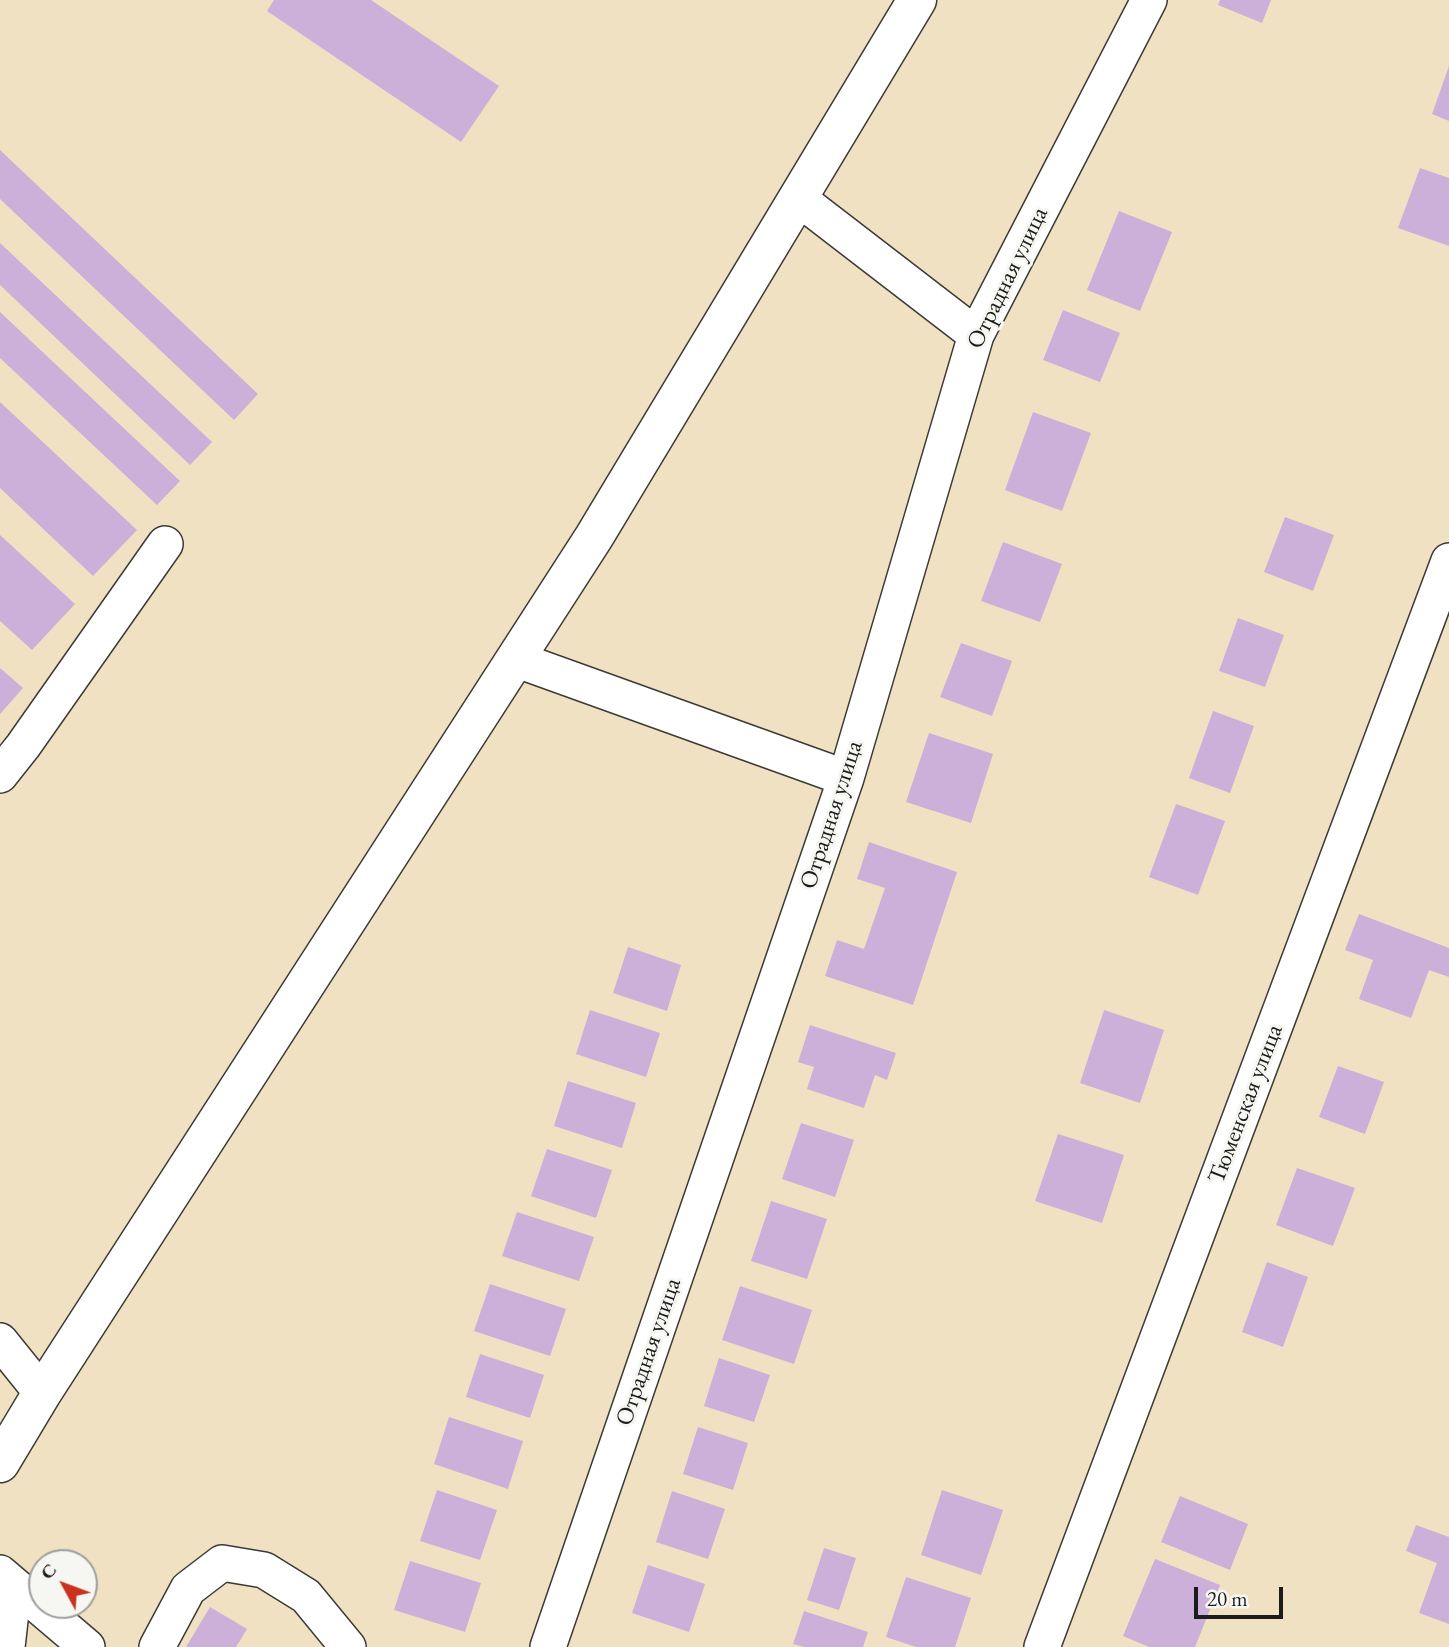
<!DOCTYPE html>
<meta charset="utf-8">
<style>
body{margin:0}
#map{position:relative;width:1449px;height:1647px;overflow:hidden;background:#f0e1c3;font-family:"EB Garamond",serif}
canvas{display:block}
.north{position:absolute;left:28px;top:1549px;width:70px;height:70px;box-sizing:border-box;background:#f6f6f2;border:2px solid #9f9f9c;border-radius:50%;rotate:311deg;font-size:19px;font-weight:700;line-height:28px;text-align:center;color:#1c1c1c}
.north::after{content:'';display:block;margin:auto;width:24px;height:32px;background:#c8321e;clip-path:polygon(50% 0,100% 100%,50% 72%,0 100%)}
.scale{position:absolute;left:1194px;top:1587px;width:89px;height:32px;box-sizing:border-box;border:4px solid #1c1c1c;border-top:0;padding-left:9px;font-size:21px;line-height:24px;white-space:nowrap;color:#1c1c1c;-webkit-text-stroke:5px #f6f6f2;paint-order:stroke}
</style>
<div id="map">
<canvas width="1449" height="1647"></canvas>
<div class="north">С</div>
<div class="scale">20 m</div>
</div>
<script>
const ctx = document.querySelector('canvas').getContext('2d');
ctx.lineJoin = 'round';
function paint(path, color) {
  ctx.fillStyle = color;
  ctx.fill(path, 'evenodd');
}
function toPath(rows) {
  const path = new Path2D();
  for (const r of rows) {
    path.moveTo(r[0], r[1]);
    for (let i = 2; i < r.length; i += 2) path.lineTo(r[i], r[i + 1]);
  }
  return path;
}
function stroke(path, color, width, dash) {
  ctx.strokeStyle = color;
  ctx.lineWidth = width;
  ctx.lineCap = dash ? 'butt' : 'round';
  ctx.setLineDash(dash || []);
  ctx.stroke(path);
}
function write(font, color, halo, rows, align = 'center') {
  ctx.font = font + ' "EB Garamond",serif';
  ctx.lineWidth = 6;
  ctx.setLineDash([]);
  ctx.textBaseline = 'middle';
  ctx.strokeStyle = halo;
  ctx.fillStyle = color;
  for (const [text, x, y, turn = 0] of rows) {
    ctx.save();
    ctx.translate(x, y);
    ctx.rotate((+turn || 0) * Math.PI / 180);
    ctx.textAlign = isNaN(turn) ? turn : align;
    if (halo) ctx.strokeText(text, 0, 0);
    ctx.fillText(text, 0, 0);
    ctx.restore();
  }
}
paint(toPath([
 [274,0,371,0,499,86,461,142,267,11],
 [1220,0,1271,0,1262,23,1218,5],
 [1449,66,1449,121,1432,114],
 [0,150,258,394,234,420,0,199],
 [1420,168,1449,178,1449,246,1398,228],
 [1119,211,1172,232,1140,311,1087,290],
 [0,243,212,442,190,465,0,285],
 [1063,310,1120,333,1100,382,1043,360],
 [0,312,180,481,157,505,0,358],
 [0,402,137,530,93,576,0,488],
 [1033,412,1091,433,1062,511,1005,490],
 [1285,517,1334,535,1313,591,1264,572],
 [0,535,75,604,32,650,0,621],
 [1003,542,1062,564,1040,622,981,601],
 [1238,618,1284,635,1265,687,1219,671],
 [961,643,1012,661,992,716,940,697],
 [0,668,23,688,0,714],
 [1213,711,1254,726,1230,793,1189,778],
 [929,733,993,754,971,823,906,802],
 [1176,804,1225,821,1198,895,1149,877],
 [869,842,957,872,913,1005,825,976,837,940,864,949,885,888,857,879],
 [1359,914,1449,948,1449,977,1429,970,1411,1018,1359,999,1373,960,1345,950],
 [628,947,681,965,667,1011,613,993],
 [590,1010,660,1033,646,1077,576,1054],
 [1104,1010,1164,1030,1140,1103,1080,1083],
 [810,1025,896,1053,887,1080,875,1075,864,1108,807,1089,814,1067,798,1062],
 [1338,1066,1384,1082,1365,1134,1319,1117],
 [568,1081,636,1103,622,1148,554,1126],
 [801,1123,854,1140,835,1197,782,1179],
 [1058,1134,1124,1155,1102,1223,1035,1201],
 [547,1149,612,1170,596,1218,531,1196],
 [1297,1168,1355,1188,1333,1246,1276,1225],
 [771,1201,827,1219,807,1279,751,1261],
 [517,1212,594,1237,579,1281,502,1256],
 [1267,1262,1308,1277,1283,1347,1242,1332],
 [490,1284,566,1309,550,1356,474,1331],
 [740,1286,812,1310,794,1364,722,1340],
 [480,1354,544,1375,530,1418,466,1397],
 [719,1358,770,1375,754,1422,704,1406],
 [449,1417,523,1441,508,1489,434,1464],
 [698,1427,748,1443,733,1490,683,1474],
 [437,1490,497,1510,480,1560,420,1541],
 [942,1490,1003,1510,981,1575,921,1555],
 [672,1491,725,1509,708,1559,656,1542],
 [1180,1496,1248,1524,1230,1570,1161,1542],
 [1416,1525,1449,1537,1449,1624,1419,1613,1437,1563,1406,1551],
 [824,1548,856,1558,839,1610,807,1600],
 [1155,1559,1220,1585,1195,1647,1149,1647,1123,1636],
 [410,1561,481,1583,465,1632,394,1610],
 [648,1565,705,1584,689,1632,632,1613],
 [906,1577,971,1598,955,1647,916,1647,886,1637],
 [210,1607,247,1629,236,1647,186,1647],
 [804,1611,868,1632,863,1647,804,1647,793,1644]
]), '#ccb0da');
const minor = toPath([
 [798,198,976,335],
 [515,659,846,778],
 [0,775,23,746,165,544],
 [0,1341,42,1393],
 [0,1573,87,1647],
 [7,1647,14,1585],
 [157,1647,188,1589,222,1563,264,1570,306,1596,348,1647],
 [548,1647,846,778,976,335,1149,0],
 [1042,1647,1449,561]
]);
const major = toPath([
 [0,1463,42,1393,594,537,917,0]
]);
stroke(minor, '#3c3a35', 38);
stroke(major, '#3c3a35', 41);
stroke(minor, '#fff', 35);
stroke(major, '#fff', 38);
write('24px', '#1c1c1c', '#f6f6f2', [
 ["Отрадная улица",1008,278,-64],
 ["Отрадная улица",832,815,-72],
 ["Тюменская улица",1246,1104,-69],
 ["Отрадная улица",649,1352,-71]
]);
</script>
